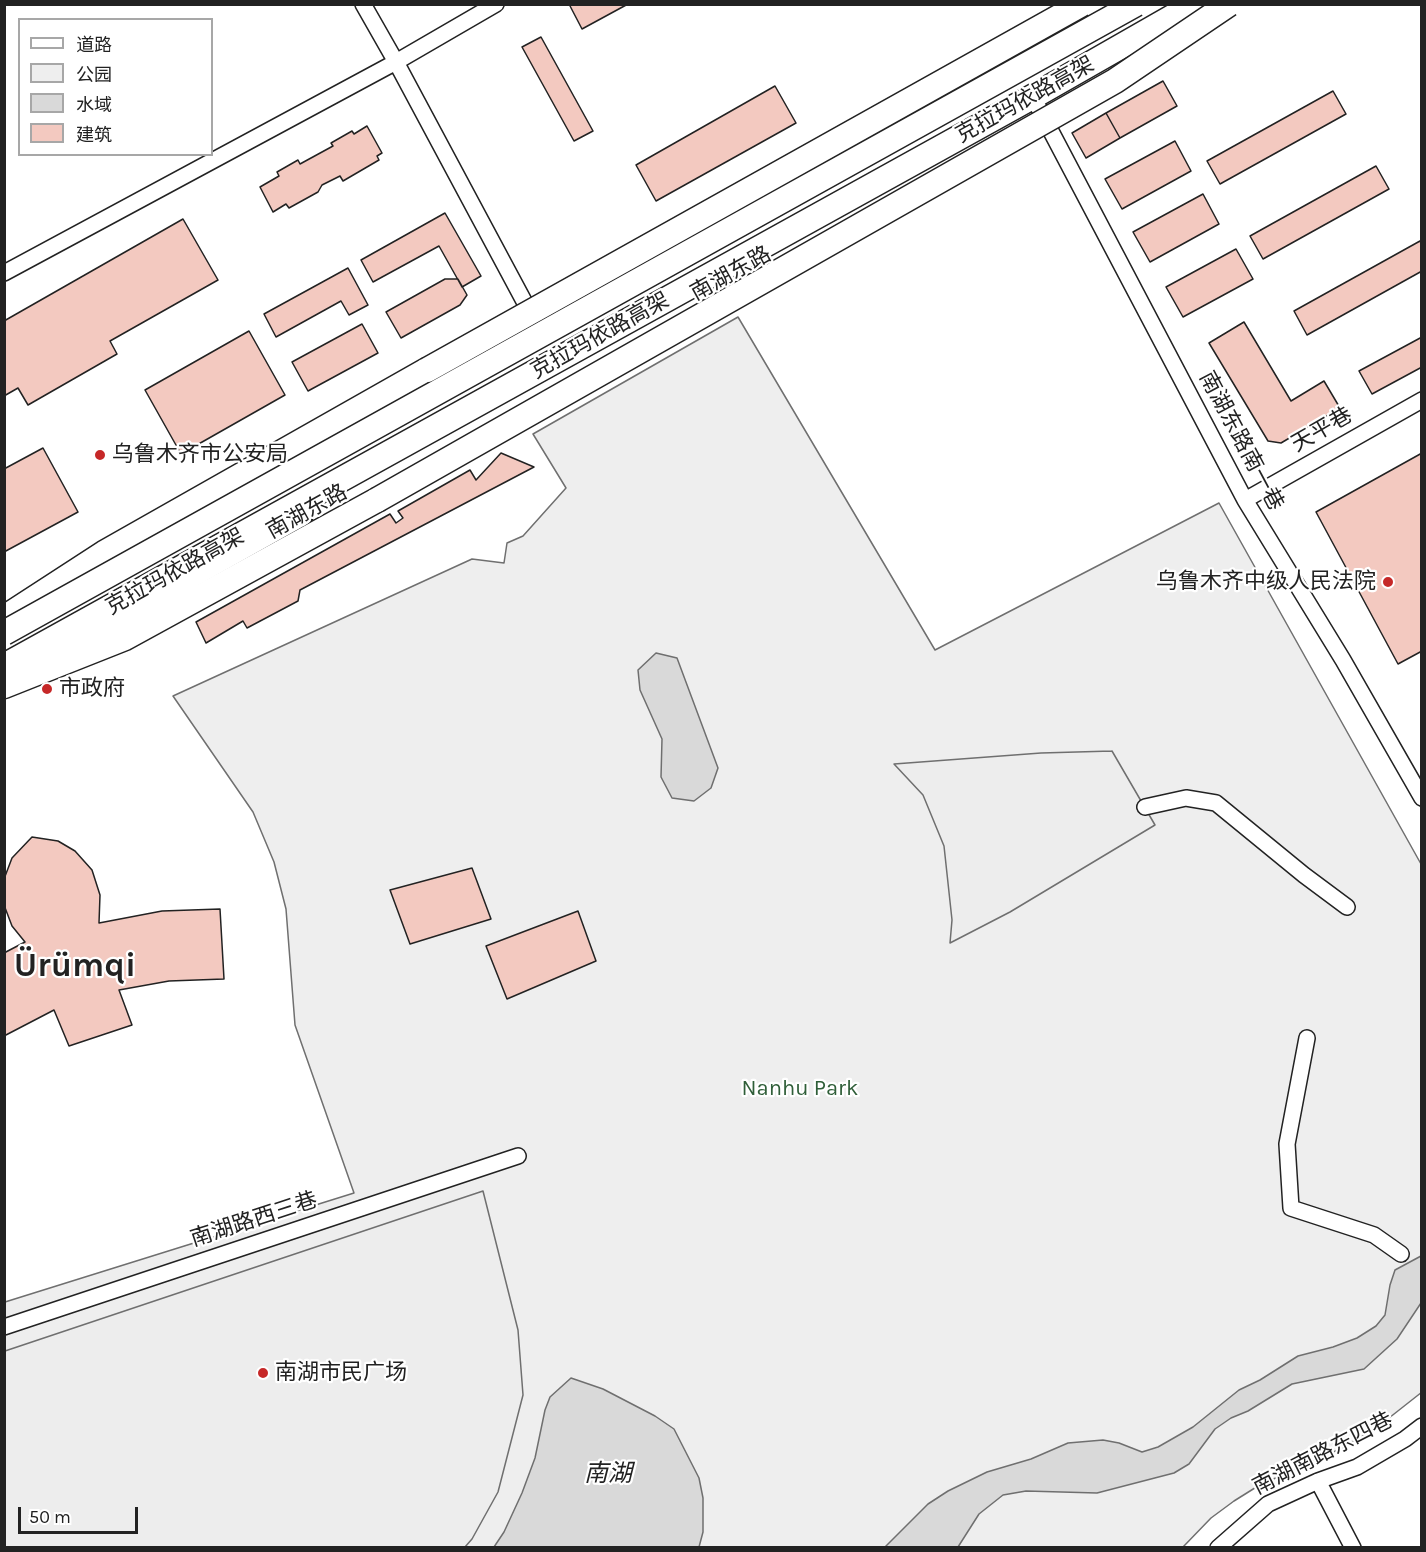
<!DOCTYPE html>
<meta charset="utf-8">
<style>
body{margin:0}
#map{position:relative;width:1426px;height:1552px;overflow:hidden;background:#fff;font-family:Karla,"Noto Sans SC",sans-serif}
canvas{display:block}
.frame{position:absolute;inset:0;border:6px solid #222;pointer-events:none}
.legend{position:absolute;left:18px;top:18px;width:195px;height:138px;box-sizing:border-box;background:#fff;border:2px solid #a7a7a7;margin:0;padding:8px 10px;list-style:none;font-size:18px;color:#222}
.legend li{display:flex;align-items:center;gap:12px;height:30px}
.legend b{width:30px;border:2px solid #a7a7a7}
.scale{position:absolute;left:18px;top:1507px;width:120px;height:27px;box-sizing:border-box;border:3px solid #222;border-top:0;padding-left:8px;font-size:18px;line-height:21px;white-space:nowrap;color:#222;-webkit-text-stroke:4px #fff;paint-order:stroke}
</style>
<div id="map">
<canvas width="1426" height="1552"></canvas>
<div class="frame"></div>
<ul class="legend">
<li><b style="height:8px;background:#fff"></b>道路</li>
<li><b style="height:16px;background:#eee"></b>公园</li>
<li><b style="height:16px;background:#d9d9d9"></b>水域</li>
<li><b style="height:16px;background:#f3c9c0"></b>建筑</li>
</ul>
<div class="scale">50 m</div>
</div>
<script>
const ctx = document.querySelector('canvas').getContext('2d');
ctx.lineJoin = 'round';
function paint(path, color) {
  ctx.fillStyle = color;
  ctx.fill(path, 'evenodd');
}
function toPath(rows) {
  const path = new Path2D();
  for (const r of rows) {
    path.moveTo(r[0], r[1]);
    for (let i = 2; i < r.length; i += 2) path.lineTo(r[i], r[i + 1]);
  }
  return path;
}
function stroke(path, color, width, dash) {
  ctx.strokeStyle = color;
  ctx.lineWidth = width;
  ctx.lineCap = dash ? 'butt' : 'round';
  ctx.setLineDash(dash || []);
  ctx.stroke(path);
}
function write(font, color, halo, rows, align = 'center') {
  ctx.font = font + ' Karla,"Noto Sans SC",sans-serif';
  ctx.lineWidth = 4.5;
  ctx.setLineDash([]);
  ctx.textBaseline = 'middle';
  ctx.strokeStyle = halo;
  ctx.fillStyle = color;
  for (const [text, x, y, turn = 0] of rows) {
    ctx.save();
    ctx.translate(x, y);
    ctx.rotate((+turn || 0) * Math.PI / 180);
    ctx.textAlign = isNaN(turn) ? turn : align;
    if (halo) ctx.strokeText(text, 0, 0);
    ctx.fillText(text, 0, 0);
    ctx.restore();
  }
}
const green = toPath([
 [738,317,935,650,1219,503,1421,864,1422,1392,1375,1429,1340,1449,1258,1486,1234,1501,1211,1518,1183,1547,5,1548,5,1302,354,1193,295,1025,286,909,274,862,253,812,173,696,472,559,504,563,507,543,523,536,566,488,533,434,738,317]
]);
paint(green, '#eee');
stroke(green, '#6f6f6f', 1.5);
const parking = toPath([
 [1112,751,1155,825,1010,912,950,943,952,920,944,846,923,795,894,764,1041,753,1112,751],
 [483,1191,518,1330,523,1395,498,1492,472,1539,465,1547,5,1547,5,1351,483,1191]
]);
paint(parking, '#ededed');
stroke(parking, '#6f6f6f', 1.5);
const water = toPath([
 [656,653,677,658,718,768,711,788,694,801,672,798,661,777,662,739,640,690,638,670,656,653],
 [1421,1256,1421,1303,1397,1339,1364,1369,1292,1384,1248,1411,1231,1418,1215,1429,1189,1464,1174,1473,1097,1493,1026,1491,1003,1495,979,1514,958,1547,885,1547,928,1504,948,1491,987,1472,1031,1459,1068,1443,1103,1440,1119,1443,1142,1452,1158,1447,1193,1427,1239,1390,1260,1380,1298,1356,1333,1347,1357,1338,1376,1326,1385,1315,1390,1285,1395,1270,1421,1256],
 [571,1378,603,1389,655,1416,674,1429,699,1478,703,1498,703,1532,699,1547,494,1547,504,1532,522,1493,535,1458,545,1410,550,1397,571,1378]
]);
paint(water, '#d9d9d9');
stroke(water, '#6f6f6f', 1.5);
const building = toPath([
 [569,4,628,4,582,29,569,4],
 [541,37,593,131,574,141,522,47,541,37],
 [1163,81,1177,106,1120,138,1106,113,1163,81],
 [775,86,796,123,656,201,636,165,775,86],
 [1333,91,1346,114,1220,184,1207,161,1333,91],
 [1106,113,1120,138,1086,158,1072,133,1106,113],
 [367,126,382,153,377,156,379,160,343,181,340,176,322,185,318,192,289,208,286,204,273,212,260,187,279,176,277,172,298,160,300,164,333,146,331,143,352,131,354,134,367,126],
 [1175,141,1191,171,1122,209,1105,179,1175,141],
 [1376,166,1389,189,1263,259,1250,236,1376,166],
 [1203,194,1219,224,1150,262,1133,232,1203,194],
 [445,213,481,276,462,287,439,246,373,282,361,260,445,213],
 [183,219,218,280,110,341,117,354,28,405,18,388,4,396,4,321,183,219],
 [1420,241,1422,245,1422,271,1307,335,1294,311,1420,241],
 [1236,249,1253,279,1183,317,1166,287,1236,249],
 [348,268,368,305,349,315,341,301,276,337,264,314,348,268],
 [445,279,458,279,467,295,460,305,401,338,386,312,445,279],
 [1244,322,1291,401,1324,381,1340,408,1281,443,1268,441,1209,343,1244,322],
 [362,324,378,353,308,391,292,362,362,324],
 [249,331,285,395,181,454,145,390,249,331],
 [1422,337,1422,367,1372,394,1359,371,1422,337],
 [43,448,78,512,4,552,4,469,43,448],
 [501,453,534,467,300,590,298,601,247,628,243,621,206,643,196,622,390,514,396,523,403,518,398,511,470,470,476,480,501,453],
 [1422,453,1422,651,1398,664,1316,512,1422,453],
 [32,837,58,841,75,851,92,870,100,895,99,923,162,911,220,909,224,979,169,981,119,990,132,1025,69,1046,54,1010,4,1036,4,953,25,942,12,926,4,905,4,879,12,858,32,837],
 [472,868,491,919,410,944,390,890,472,868],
 [578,911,596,961,507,999,486,946,578,911]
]);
paint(building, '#f3c9c0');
stroke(building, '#222', 1.5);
const minor = toPath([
 [363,4,396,62,533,318],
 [1034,99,1245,500,1343,660,1422,798],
 [4,273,396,62,496,4],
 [1245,500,1422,400],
 [1145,807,1186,798,1216,803,1304,875,1347,907],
 [1307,1038,1287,1144,1291,1208,1374,1235,1401,1254],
 [4,1327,518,1156],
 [1318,1481,1353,1548],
 [1218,1548,1268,1504,1318,1481,1357,1467,1405,1439,1422,1426]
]);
const primary = toPath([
 [32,666,301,515]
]);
const trunk = toPath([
 [4,618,104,553,427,370],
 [4,666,1034,96,1195,4],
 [4,686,125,638,377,500]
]);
stroke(minor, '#222', 18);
stroke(primary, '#222', 26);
stroke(trunk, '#222', 27);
stroke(minor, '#fff', 15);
stroke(primary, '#fff', 22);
stroke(trunk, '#fff', 24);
const trunkBridge = toPath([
 [427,370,1082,4],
 [377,500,1115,81,1229,4],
 [4,633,1136,4]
]);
stroke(trunkBridge, '#222', 27, []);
stroke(trunkBridge, '#fff', 24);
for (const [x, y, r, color] of [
 [100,455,6,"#c62828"],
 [1388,582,6,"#c62828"],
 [47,689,6,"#c62828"],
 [263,1373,6,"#c62828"]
]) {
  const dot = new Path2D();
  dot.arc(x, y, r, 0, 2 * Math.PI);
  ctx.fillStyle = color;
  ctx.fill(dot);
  stroke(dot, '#fff', 2);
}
write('22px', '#222', '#fff', [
 ["克拉玛依路高架",1025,100,-29],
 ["南湖东路",731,274,-29],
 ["克拉玛依路高架",600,336,-29],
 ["天平巷",1322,430,-30],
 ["南湖东路南一巷",1241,441,62],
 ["南湖东路",307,512,-29],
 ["克拉玛依路高架",175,572,-29],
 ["南湖路西三巷",254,1220,-18],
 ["南湖南路东四巷",1323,1454,-27]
]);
write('22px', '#222', '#fff', [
 ["乌鲁木齐市公安局",112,455],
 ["乌鲁木齐中级人民法院",1376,582,"right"],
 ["市政府",59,689],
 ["南湖市民广场",275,1373]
], 'left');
write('22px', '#2f5e38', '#fff', [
 ["Nanhu Park",800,1089]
]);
write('italic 24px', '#222', '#fff', [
 ["南湖",608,1474]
]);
write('bold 34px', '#222', '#fff', [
 ["Ürümqi",75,966]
]);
</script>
